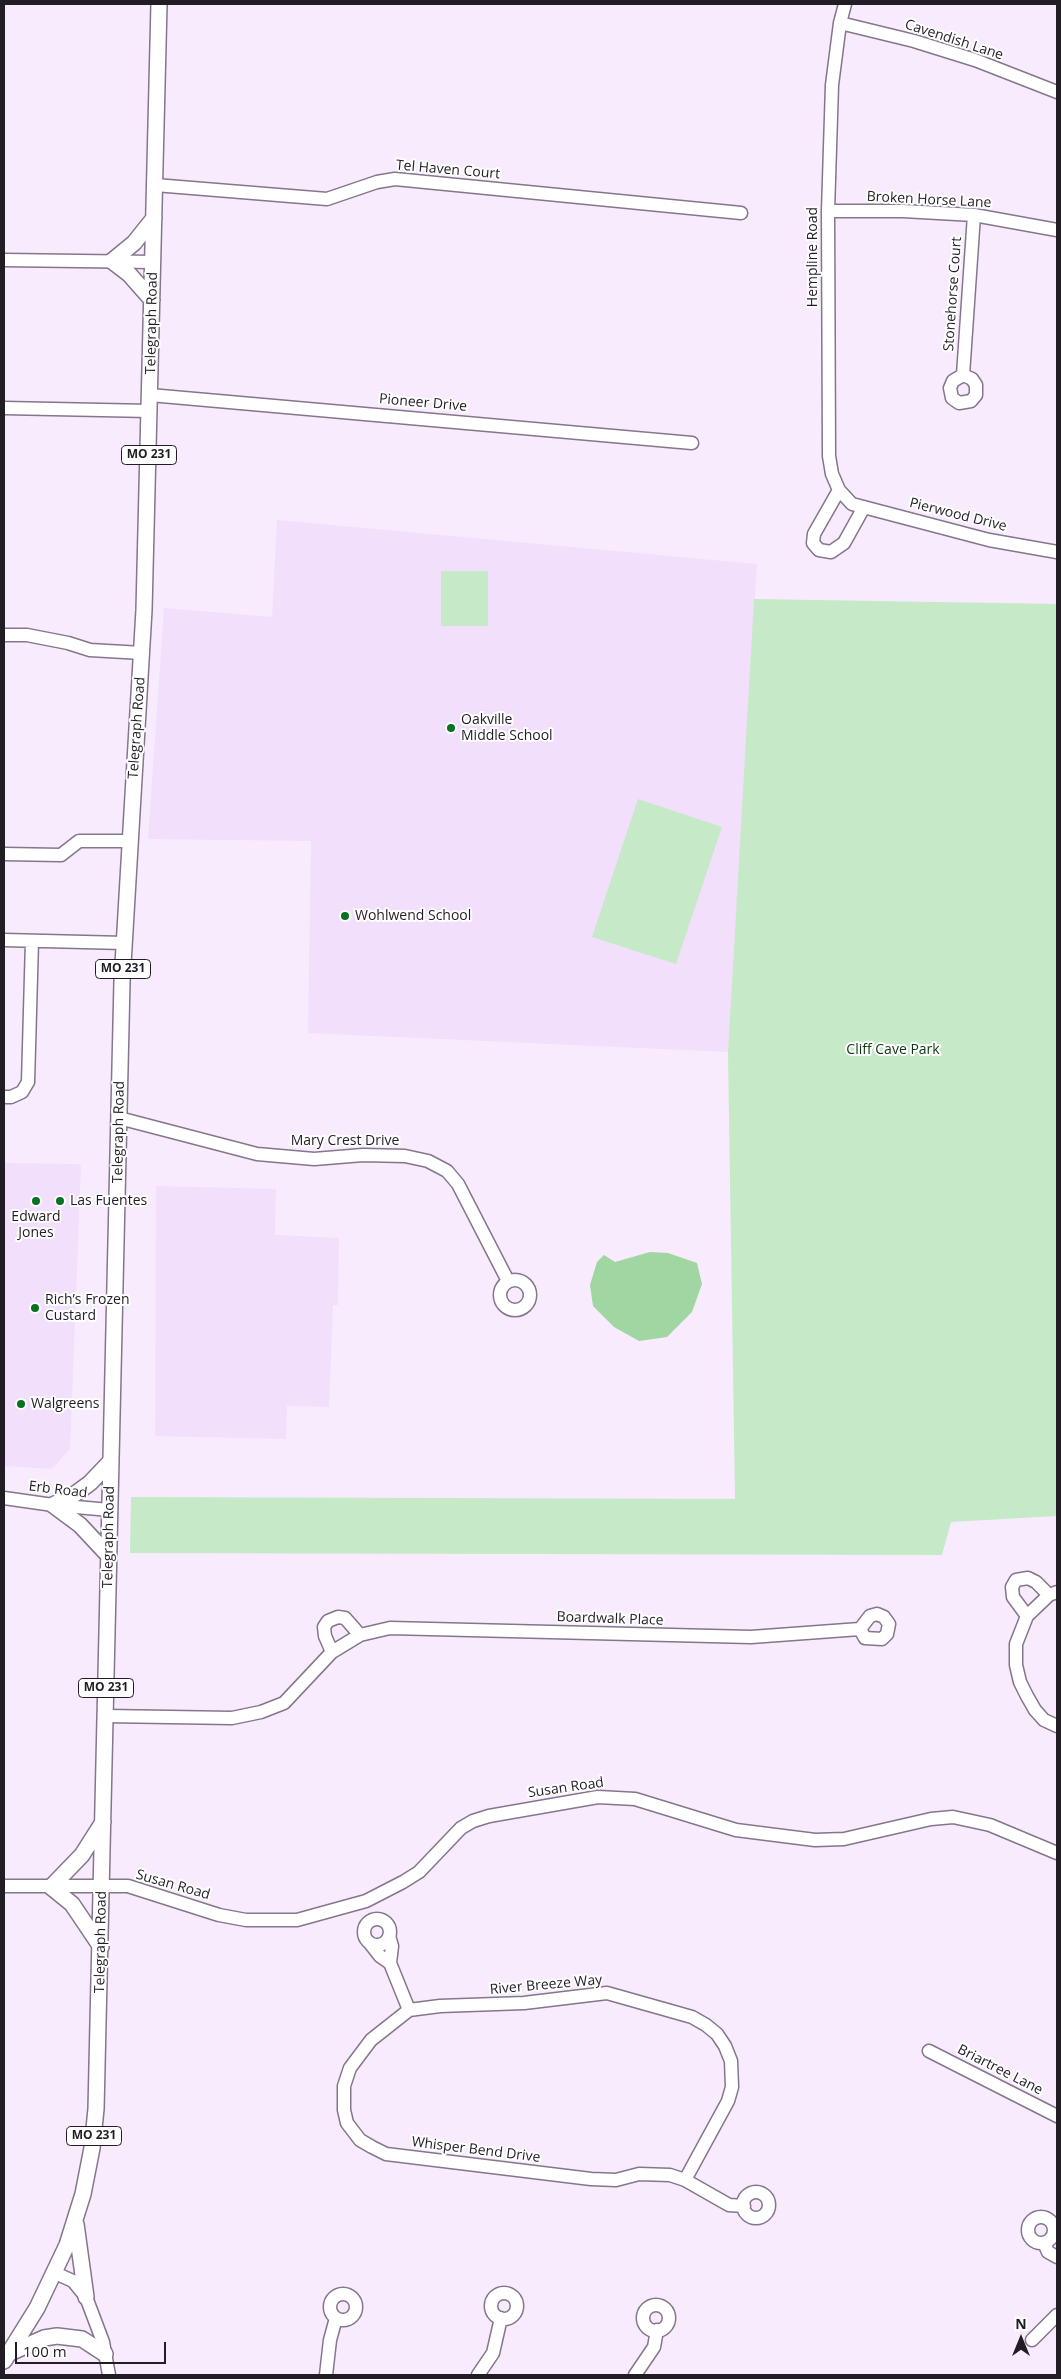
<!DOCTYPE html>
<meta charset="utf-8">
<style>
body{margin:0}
#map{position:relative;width:1061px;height:2379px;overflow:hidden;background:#f8ebfe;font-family:"Open Sans",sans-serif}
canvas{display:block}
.frame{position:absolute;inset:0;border:5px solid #221d25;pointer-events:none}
.north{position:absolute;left:996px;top:2314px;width:50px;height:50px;-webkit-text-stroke:4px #fefefe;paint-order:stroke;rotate:0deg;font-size:14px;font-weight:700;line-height:20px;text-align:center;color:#221d25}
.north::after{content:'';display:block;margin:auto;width:18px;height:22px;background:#221d25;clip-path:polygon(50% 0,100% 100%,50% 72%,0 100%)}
.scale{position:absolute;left:15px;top:2342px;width:151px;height:22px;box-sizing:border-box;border:2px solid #221d25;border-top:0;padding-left:6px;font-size:15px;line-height:18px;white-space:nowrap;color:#221d25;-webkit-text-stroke:4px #fefefe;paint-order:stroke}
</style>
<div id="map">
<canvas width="1061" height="2379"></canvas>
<div class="frame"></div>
<div class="north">N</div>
<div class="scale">100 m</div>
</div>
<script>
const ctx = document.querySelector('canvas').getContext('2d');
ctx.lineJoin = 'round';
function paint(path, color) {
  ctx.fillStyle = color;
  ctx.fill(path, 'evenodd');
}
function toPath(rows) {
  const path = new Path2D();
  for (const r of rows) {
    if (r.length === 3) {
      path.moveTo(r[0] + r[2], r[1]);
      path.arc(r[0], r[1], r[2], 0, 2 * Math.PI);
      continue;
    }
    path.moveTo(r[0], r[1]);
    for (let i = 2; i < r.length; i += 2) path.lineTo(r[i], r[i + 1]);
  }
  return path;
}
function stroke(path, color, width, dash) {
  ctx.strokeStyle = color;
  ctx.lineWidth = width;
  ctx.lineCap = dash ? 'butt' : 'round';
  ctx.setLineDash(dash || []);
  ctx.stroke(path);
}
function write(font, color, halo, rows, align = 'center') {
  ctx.font = font + ' "Open Sans",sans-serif';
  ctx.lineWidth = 4;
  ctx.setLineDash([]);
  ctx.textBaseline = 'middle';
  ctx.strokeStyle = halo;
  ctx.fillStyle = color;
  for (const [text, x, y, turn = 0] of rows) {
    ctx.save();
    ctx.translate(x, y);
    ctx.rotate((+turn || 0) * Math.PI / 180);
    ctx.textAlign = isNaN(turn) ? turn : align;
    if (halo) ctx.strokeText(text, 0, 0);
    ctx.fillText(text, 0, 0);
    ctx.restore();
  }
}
paint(toPath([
 [277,520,757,564,728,1052,308,1033,311,841,148,839,164,608,272,617],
 [4,1163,79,1164,81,1167,70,1449,52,1469,4,1466],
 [156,1186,276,1189,275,1235,339,1238,338,1305,333,1305,329,1407,287,1406,286,1439,155,1436]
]), '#f2dffc');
paint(toPath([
 [441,571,488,571,488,626,441,626],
 [754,599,1057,604,1057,1516,951,1522,942,1555,130,1553,131,1497,735,1499,728,1052],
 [638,799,722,827,676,964,592,937]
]), '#c6e9c7');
paint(toPath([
 [650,1252,668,1253,697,1263,702,1284,692,1312,667,1337,639,1341,614,1327,593,1306,590,1285,597,1262,604,1255,615,1262]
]), '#9fd6a1');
const minor = toPath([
 [845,4,840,23,832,85,828,211,829,456,832,474,839,490,852,504,989,540,1057,552],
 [840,23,914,41,975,60,1057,92],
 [155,185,327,199,377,182,395,179,741,213],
 [828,211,903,211,974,215,1057,230],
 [4,260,153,262],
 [963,375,972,379,976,385,976,395,971,401,959,403,952,398,950,388,953,381,963,375,974,215],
 [150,395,692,443],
 [4,408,150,411],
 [839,490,814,534,813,543,819,550,831,552,844,543,864,507],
 [4,635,27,635,68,643,90,650,142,653],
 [4,854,61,855,79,841,129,841],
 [4,940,124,943],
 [4,1097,11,1097,22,1092,28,1082,32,941],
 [119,1118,257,1154,314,1159,363,1155,405,1156,428,1161,447,1171,458,1184,508,1281],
 [515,1295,15],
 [4,1498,53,1505,110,1510],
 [1057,1592,1049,1595,1027,1616,1016,1644,1016,1665,1020,1682,1027,1696,1035,1710,1044,1720,1057,1726],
 [1027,1616,1013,1597,1012,1587,1016,1580,1028,1578,1036,1582,1049,1595],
 [332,1652,325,1636,324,1627,328,1621,338,1617,345,1618,360,1635],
 [106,1716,232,1718,261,1712,284,1703,332,1652,360,1635,390,1628,751,1637,860,1629,870,1616,877,1614,884,1617,889,1624,887,1634,882,1639,865,1638,860,1629],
 [4,1886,128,1886,219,1915,246,1920,297,1920,366,1901,403,1882,419,1872,461,1828,473,1821,489,1816,598,1797,635,1799,736,1830,815,1840,844,1839,931,1819,953,1817,990,1825,1057,1853],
 [377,1932,13],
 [389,1936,392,1946,390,1963],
 [369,1942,380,1956,390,1963,409,2010,440,2006,524,2003,607,1993,692,2017,706,2025,717,2034,725,2046,731,2061,732,2087,728,2101,685,2180],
 [409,2010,371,2040,350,2068,344,2086,344,2110,347,2123,360,2140,372,2147,386,2154,591,2179,616,2180,639,2174,670,2175,685,2180,729,2205,744,2206],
 [929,2051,1057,2116],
 [756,2205,13],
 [1041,2230,13],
 [1044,2243,1048,2252,1057,2257],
 [55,2273,73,2281,86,2297,103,2342,109,2375],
 [504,2306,13],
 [343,2307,13],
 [656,2318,13],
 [1032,2340,1057,2315],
 [326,2375,330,2340,336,2318],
 [478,2375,493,2353,501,2318],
 [635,2375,654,2347,657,2330]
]);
const major = toPath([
 [152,300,129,274,112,261,134,243,154,218],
 [109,1556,80,1525,53,1505,75,1494,90,1483,111,1461],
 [101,1947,72,1904,51,1887,82,1855,103,1822],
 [76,2224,86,2297],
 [10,2353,44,2338,57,2336,82,2339,105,2354],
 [4,2361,37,2308,67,2245,83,2194,92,2148,96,2109,122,981,144,610,159,4]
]);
stroke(minor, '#84768b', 15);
stroke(major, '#84768b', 18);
stroke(minor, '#fff', 12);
stroke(major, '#fff', 15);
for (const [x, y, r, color] of [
 [451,728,5,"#087122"],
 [345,916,5,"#087122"],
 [36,1201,5,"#087122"],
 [60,1201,5,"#087122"],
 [35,1308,5,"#087122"],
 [21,1404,5,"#087122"]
]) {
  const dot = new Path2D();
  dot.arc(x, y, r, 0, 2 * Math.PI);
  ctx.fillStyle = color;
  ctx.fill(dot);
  stroke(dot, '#fefefe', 2);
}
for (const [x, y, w] of [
 [149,455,55],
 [123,969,55],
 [106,1688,55],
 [94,2136,55]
]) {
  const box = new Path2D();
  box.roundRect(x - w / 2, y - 9.5, w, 19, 4);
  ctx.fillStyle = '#fefefe';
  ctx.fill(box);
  stroke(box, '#221d25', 1);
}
write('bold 12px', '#221d25', null, [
 ["MO 231",149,455],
 ["MO 231",123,969],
 ["MO 231",106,1688],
 ["MO 231",94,2136]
]);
write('14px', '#221d25', '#fefefe', [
 ["Cavendish Lane",954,40,18],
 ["Tel Haven Court",448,170,5],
 ["Broken Horse Lane",929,200,3],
 ["Hempline Road",813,257,-90],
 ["Stonehorse Court",953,294,-86],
 ["Telegraph Road",152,323,-89],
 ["Pioneer Drive",423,403,5],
 ["Pierwood Drive",958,515,14],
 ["Telegraph Road",137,728,-86],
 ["Telegraph Road",119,1132,-89],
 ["Mary Crest Drive",345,1141],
 ["Erb Road",58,1490,7],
 ["Telegraph Road",109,1537,-89],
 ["Boardwalk Place",610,1619,2],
 ["Susan Road",566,1788,-8],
 ["Susan Road",173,1885,16],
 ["Telegraph Road",101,1942,-89],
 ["River Breeze Way",546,1985,-5],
 ["Briartree Lane",1000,2070,27],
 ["Whisper Bend Drive",476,2150,7]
]);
write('14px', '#221d25', '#fefefe', [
 ["Oakville",461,720],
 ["Middle School",461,736],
 ["Wohlwend School",355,916],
 ["Las Fuentes",70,1201],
 ["Edward",36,1217,"center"],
 ["Jones",36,1233,"center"],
 ["Rich’s Frozen",45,1300],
 ["Custard",45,1316],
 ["Walgreens",31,1404]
], 'left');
write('14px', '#0d3513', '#fefefe', [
 ["Cliff Cave Park",893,1050]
]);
</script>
